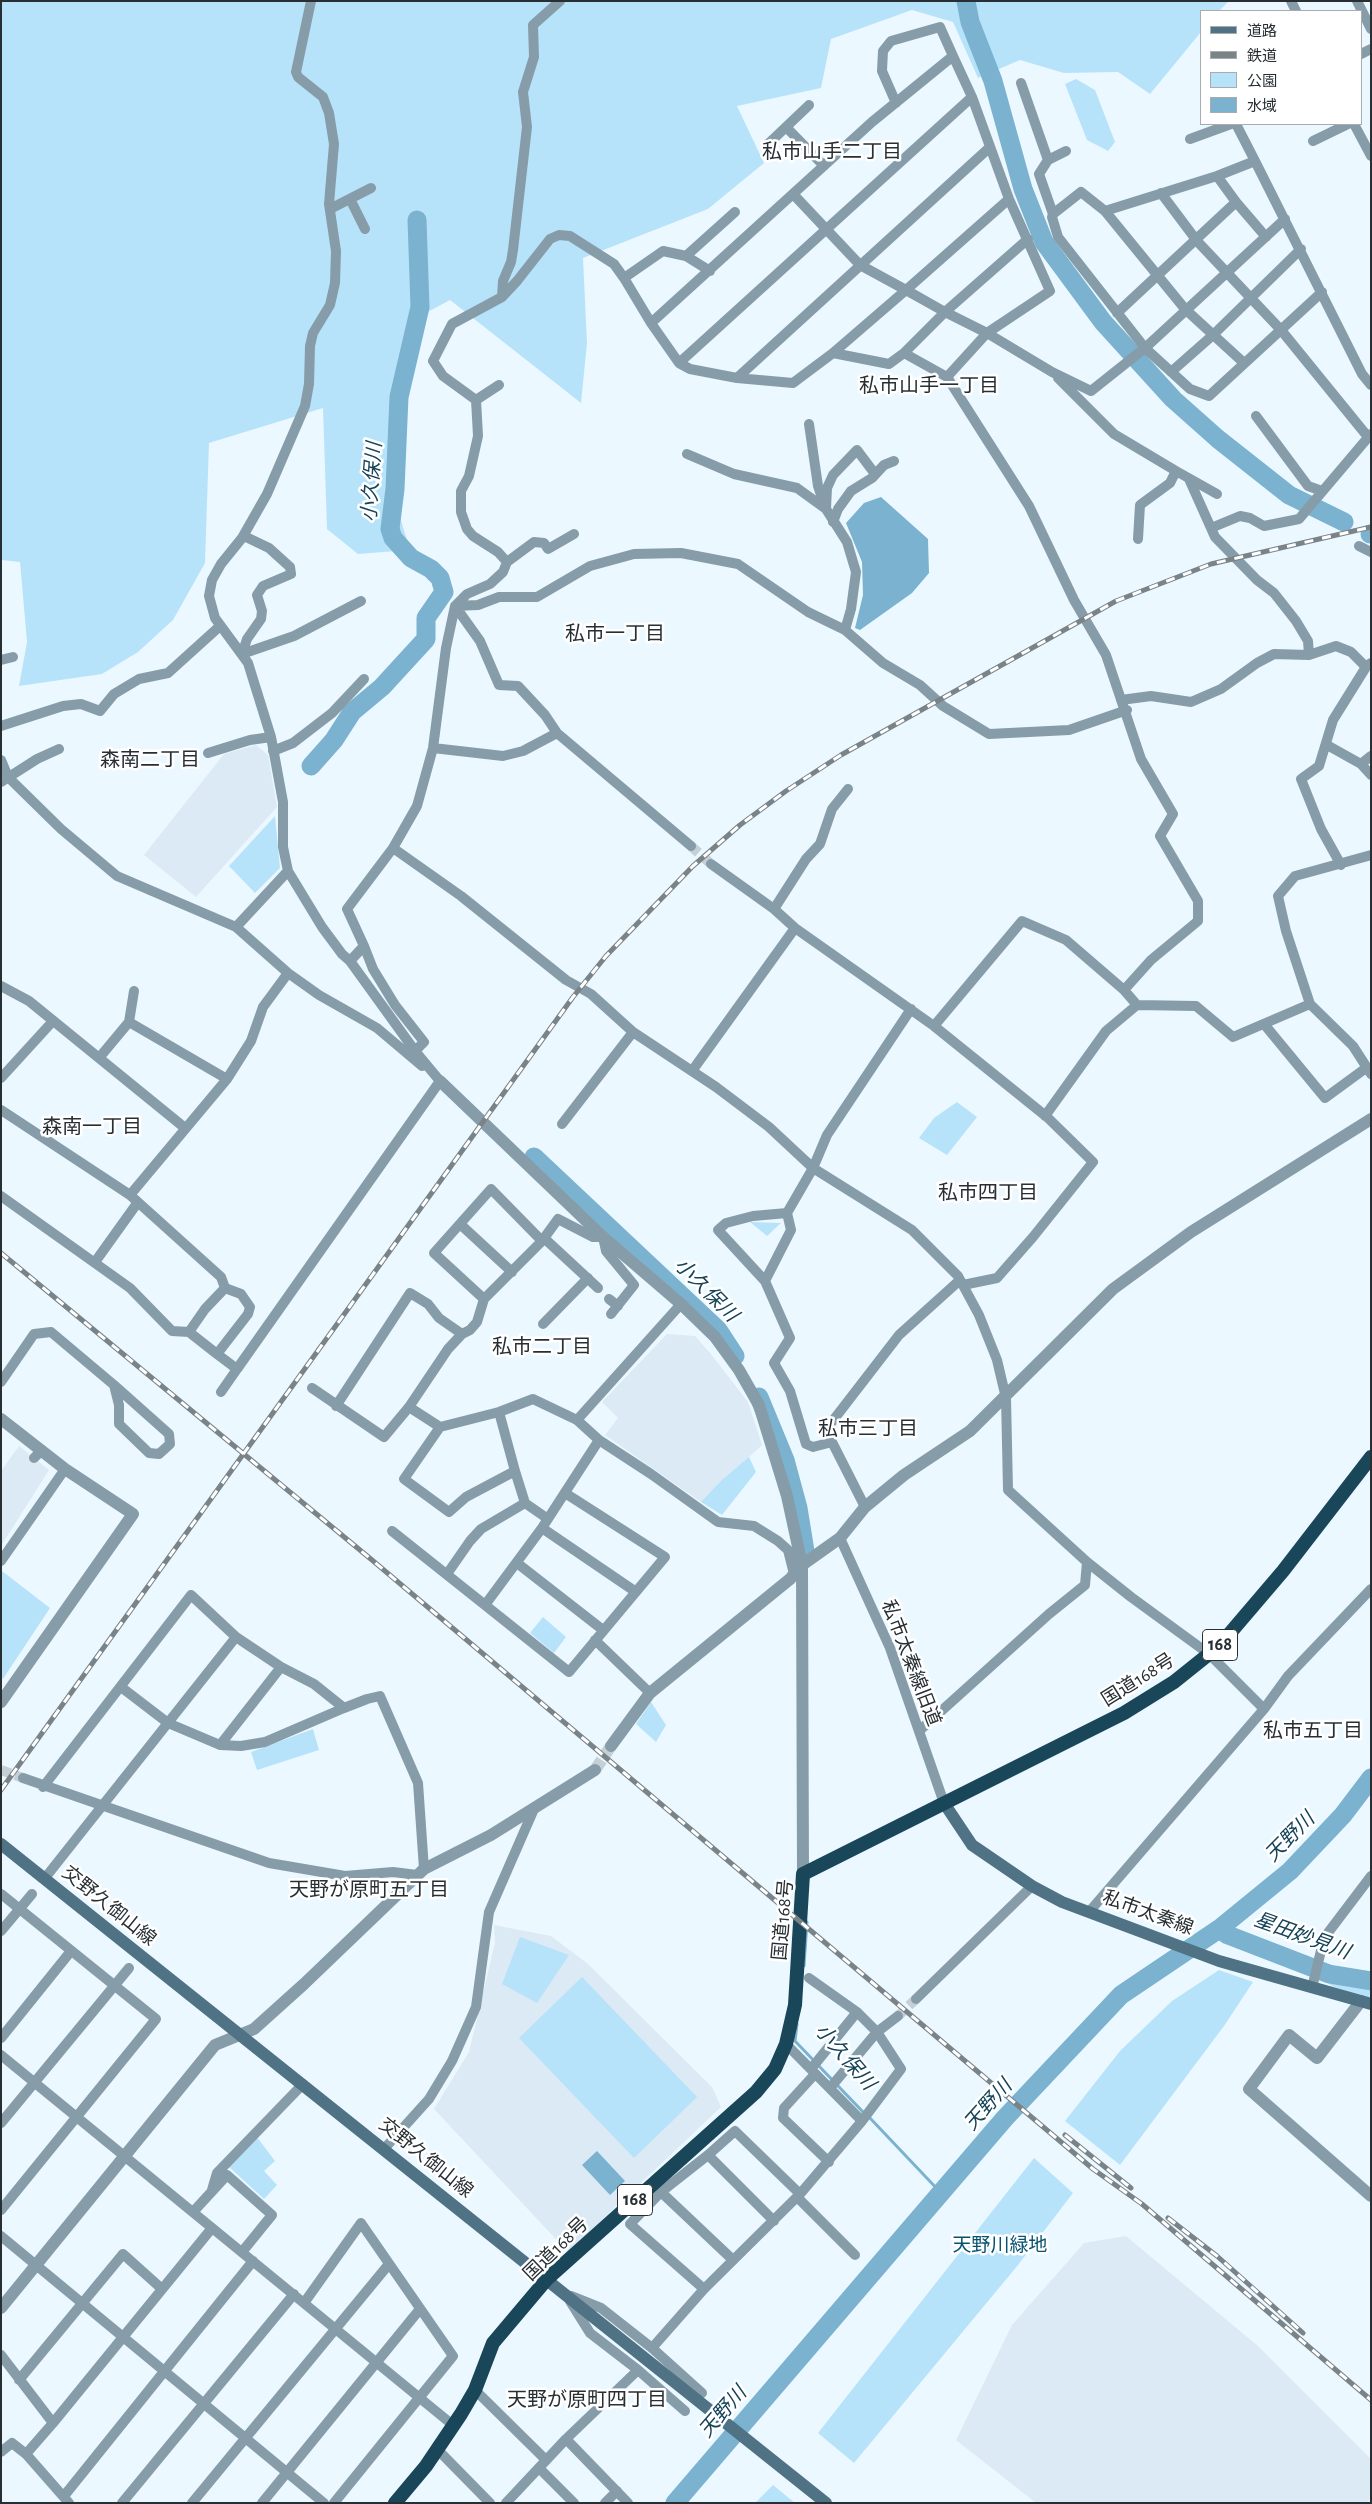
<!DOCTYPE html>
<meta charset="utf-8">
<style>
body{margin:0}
#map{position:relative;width:1372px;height:2504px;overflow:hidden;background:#ecf8ff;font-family:"Alegreya Sans","Noto Sans JP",sans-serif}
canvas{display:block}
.frame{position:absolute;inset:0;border:2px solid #272f33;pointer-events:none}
.legend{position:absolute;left:1200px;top:10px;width:162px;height:115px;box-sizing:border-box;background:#fff;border:1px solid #a9acad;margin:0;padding:6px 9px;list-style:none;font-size:15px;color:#272f33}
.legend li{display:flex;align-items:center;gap:10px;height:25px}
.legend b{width:25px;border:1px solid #a9acad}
</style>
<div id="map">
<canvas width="1372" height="2504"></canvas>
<div class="frame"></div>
<ul class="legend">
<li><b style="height:6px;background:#4f7284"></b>道路</li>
<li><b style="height:6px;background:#798388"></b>鉄道</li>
<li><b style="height:14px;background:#b7e3fa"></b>公園</li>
<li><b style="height:14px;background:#7bb2cf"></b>水域</li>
</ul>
</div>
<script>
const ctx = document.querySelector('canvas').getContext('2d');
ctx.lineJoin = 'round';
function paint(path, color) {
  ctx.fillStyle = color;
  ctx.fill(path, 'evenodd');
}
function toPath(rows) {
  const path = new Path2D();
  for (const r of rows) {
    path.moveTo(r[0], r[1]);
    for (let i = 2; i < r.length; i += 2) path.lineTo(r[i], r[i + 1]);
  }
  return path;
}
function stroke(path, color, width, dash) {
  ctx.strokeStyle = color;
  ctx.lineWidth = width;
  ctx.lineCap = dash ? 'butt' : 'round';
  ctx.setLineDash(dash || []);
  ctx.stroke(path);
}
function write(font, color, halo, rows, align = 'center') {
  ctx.font = font + ' "Alegreya Sans","Noto Sans JP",sans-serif';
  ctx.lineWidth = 5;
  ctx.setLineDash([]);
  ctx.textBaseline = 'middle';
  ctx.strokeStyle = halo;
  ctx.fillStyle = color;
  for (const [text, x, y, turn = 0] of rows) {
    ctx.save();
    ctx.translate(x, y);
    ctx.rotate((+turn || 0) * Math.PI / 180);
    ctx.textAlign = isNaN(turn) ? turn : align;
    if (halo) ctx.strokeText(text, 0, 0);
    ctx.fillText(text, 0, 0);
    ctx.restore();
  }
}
paint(toPath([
 [256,745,268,755,277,807,196,897,144,855,224,754],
 [667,1334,695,1336,711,1354,748,1402,762,1445,701,1502,605,1435,618,1418,602,1402],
 [19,1446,49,1470,1,1546,1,1471],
 [494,1925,551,1936,588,1964,712,2087,721,2107,568,2252,434,2109,469,2052,495,1943],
 [1126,2236,1258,2346,1371,2459,1371,2498,1367,2503,1036,2503,956,2440,1012,2325,1084,2243]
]), '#dbeaf4');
paint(toPath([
 [1,1,1229,1,1219,11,1201,11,1201,32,1150,94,1118,72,1064,73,1020,60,978,78,953,22,912,10,831,39,821,88,737,106,764,163,708,209,583,258,587,343,581,403,450,300,409,322,405,458,399,514,410,550,358,554,327,529,323,408,209,443,205,563,173,620,138,652,102,674,19,686,27,642,20,562,1,560],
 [1076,79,1095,90,1115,142,1108,151,1087,140,1065,84],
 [275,816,280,868,255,893,229,866],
 [957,1102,977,1117,947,1155,919,1138,934,1118],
 [750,1222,781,1223,767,1236],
 [749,1457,756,1472,722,1515,701,1502,722,1480],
 [2,1571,50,1608,3,1679,1,1677],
 [543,1617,566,1637,554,1653,530,1633],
 [651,1702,666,1725,656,1742,636,1724],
 [313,1729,319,1750,257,1770,251,1752],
 [520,1937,569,1955,537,2003,502,1984],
 [1219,1970,1253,1982,1224,2026,1120,2165,1065,2121,1120,2051,1172,2001],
 [1323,1976,1371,1983,1371,2000,1332,1986,1323,1980],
 [582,1977,697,2097,634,2158,519,2038],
 [257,2137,275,2161,264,2171,277,2185,264,2199,229,2167],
 [1034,2158,1073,2193,1018,2265,854,2463,818,2433],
 [773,2485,795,2503,755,2503]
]), '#b7e3fa');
paint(toPath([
 [881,497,928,539,929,573,912,593,860,630,855,628,863,595,862,562,846,523,864,503],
 [597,2151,625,2181,610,2195,582,2165]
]), '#7bb2cf');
stroke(toPath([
 [804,1966,807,1922],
 [797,2024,795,2041,864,2113],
 [869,2117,941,2193]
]), '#7bb2cf', 3);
stroke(toPath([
 [966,1,970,22,993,81,1023,189,1044,242,1103,322,1173,399,1218,439,1289,495,1344,522],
 [1370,534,1371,534],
 [311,766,334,740,352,712,382,687,426,639,426,618,444,592,440,578,431,569,411,558,393,538,390,529,395,489,399,397,420,307,417,220],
 [534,1157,718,1330,735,1356],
 [759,1397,785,1460,798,1508,805,1551],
 [1219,1929,1228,1935,1329,1974,1371,1981],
 [675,2503,1005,2118,1121,1995,1219,1929,1290,1871,1343,1815,1371,1778]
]), '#7bb2cf', 19);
stroke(toPath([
 [691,846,711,864],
 [1,1770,23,1778],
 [898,2016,916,1999]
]), '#c5d0d6', 10, [10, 5]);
stroke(toPath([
 [595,1770,611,1746]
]), '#c5d0d6', 12, [12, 6]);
stroke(toPath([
 [1291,1,1296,11],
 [1357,1,1371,29],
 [1361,54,1371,49],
 [1021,83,1048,160,1039,174,1053,214,1081,192,1105,211],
 [896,103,882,71,883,51,891,41,940,27,953,56],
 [1236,124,1255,161],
 [1354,124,1371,156],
 [786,127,824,166],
 [1190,139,1231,124],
 [1313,141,1348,124],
 [769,143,809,105],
 [1048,160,1066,151],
 [1217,176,1236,202,1266,237],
 [1161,193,1197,241,1281,330,1368,437],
 [794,195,860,265,906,290,945,312,987,333,1050,291,1009,199,972,97,953,56,872,122,651,323,679,363,690,369,737,378,793,383,833,353,906,290,1009,199],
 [350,199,365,229],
 [330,209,371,188],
 [1053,214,1052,217,1058,237,1145,348,1190,389,1209,396,1322,292],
 [686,256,735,212],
 [502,297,503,281,511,262,513,250,527,127,523,92,534,57,533,25,560,1],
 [1117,313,1236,202],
 [651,323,624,278,663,251,686,256,710,271],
 [833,353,889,364,904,353,947,377,1029,506,1074,600,1106,655,1141,759,1173,814,1160,836,1198,901,1198,921,1151,960,1124,990],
 [904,353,945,312,1028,239],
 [679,363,972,97],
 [1244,363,1185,309,1105,211,1217,176,1255,161,1362,374,1371,385],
 [1171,372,1213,335,1301,249],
 [947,377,987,333,1052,372,1091,391,1145,348,1285,219],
 [737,378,989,148],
 [1058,378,1114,434,1176,471],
 [476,400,499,385],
 [1256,416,1308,486,1322,491],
 [809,424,818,486,824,504],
 [687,454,734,474,797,488,826,509,847,542,856,572,851,609,845,630],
 [1189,479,1215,537,1257,580,1274,593,1296,621,1308,641,1309,655],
 [826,509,827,488,833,475,857,450,875,474],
 [833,522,838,509,851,491,872,478,884,465,894,461],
 [1211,528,1240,516,1250,518,1264,526,1299,519,1371,434],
 [1138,539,1140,505,1170,483,1176,471,1217,494],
 [1359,546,1371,552],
 [507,562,534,542,544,543,548,549,574,534],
 [455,606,478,605,499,597,537,597,590,566,634,554,681,553,738,564,808,612,845,630,883,663,920,685,943,706,989,734,1069,730,1127,710],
 [455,606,480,641,499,685,518,686,545,715,557,733],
 [242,654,247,639,261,619,262,611,257,595,263,586,291,574,290,567,269,548,244,536],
 [242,654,294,636,361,601],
 [1,660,13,657],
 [1121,700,1151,696,1191,702,1221,689,1257,663,1274,654,1309,655,1336,646,1351,652,1366,667],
 [1,726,63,706,81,704,100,711,114,694,139,679,168,673,220,626],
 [1327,745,1361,764,1371,775],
 [433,748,503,756,523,751,557,733,691,846],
 [273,751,293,743,332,713,364,679],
 [208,753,250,740,271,737],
 [1,760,8,777,61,829,117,876,236,927,288,973,319,995,377,1028,422,1066],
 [1361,764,1371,756],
 [1,782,37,759,59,749],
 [393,848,417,806,433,748,446,648,455,606,467,594,490,584,503,572,507,562,498,552,473,536,467,529,461,512,461,491,469,476,478,436,476,400,443,376,433,361,452,324,502,297,517,281,550,239,559,235,570,236,614,264,624,278],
 [1371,855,1295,876,1278,896,1286,931,1310,1004,1353,1046,1371,1074],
 [711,864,774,909,795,928,934,1026,1047,1117,1093,1162,1033,1237,997,1278,963,1285],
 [1341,865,1321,829,1301,779,1319,766,1333,720,1366,667,1371,663],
 [774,909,806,859,820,844,832,809,848,789],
 [236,927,288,871],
 [364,946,373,969,395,1005,424,1042,415,1051],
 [350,961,364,946,347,909,393,848,461,896,566,980,591,994,633,1032,716,1087,769,1127,813,1168,912,1230,958,1276,979,1315,997,1360,1006,1398,1008,1490,1087,1562,1131,1597,1209,1654,1264,1709,1089,1912],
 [1,986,29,1001,185,1128],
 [129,1022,227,1079],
 [1264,1024,1325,1098,1366,1068],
 [934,1026,1022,921,1066,940,1124,990,1137,1005,1196,1006,1233,1037,1310,1004],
 [99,1058,129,1022,134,991],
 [692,1071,795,928],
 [1,1078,53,1021],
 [1,1110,130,1195,221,1277,225,1288,241,1294,250,1307,248,1314,217,1354,189,1332,205,1309,225,1288],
 [1045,1116,1106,1031,1137,1005],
 [562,1124,633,1032],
 [130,1195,227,1079,251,1041,263,1007,288,973],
 [1,1196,130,1288,172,1331,189,1332],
 [787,1213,753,1216,726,1223,718,1230,765,1281,790,1338,774,1363,790,1391,806,1444,813,1447,832,1442],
 [460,1224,512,1272],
 [544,1238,598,1288],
 [95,1262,138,1202],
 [765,1281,791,1230,787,1213,813,1168,827,1135,911,1009],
 [484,1299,434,1253,491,1189,542,1241],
 [609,1299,618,1306],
 [543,1324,588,1278],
 [217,1354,237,1369,440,1081,415,1051,350,961,342,954,322,927,288,871,283,847,283,802,271,737,248,663,215,618,209,596,212,580,221,564,242,538,267,494,305,406,309,384,310,346,313,333,330,305,335,283,336,251,329,204,334,144,329,113,323,97,298,77,296,72,311,1],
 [1,1382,34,1334,51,1332,114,1385,169,1434,170,1444,159,1454,149,1453,119,1424,119,1405,114,1385],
 [312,1388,384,1437,409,1407,448,1349,462,1334,470,1330,477,1322,484,1299,542,1241,558,1219,593,1237,603,1237,606,1251,634,1285,611,1314],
 [221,1392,237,1369],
 [336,1406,410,1293,428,1304,439,1318,462,1334],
 [409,1407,440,1427,499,1412,533,1399,577,1420,599,1440,542,1528,485,1605,569,1672,665,1557,565,1493],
 [577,1420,681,1304],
 [440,1427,404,1479,449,1512,466,1497,515,1471,499,1412],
 [599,1440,651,1474,718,1522,754,1526,778,1541,788,1550,794,1574],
 [34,1458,42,1450],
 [515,1471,525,1503,548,1519],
 [865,1507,832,1442,828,1427,899,1335,960,1280],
 [542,1528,636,1592],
 [392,1531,485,1605],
 [840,1538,890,1648,944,1803],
 [1,1561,65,1469],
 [517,1563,603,1630],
 [447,1574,470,1541,481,1529,525,1503],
 [595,1640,650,1693],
 [344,1708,367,1699,380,1696,418,1783,424,1869],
 [1264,1709,1288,1676,1371,1589],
 [919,1731,1049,1614,1085,1585,1087,1562],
 [220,1745,281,1667],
 [23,1778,269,1863,345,1876,393,1872,417,1875],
 [43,1787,191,1595,236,1637,281,1667,314,1684,344,1708,265,1742,241,1746,220,1745,168,1723,121,1687],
 [45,1878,236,1637],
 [1,1894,156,2019,1,2210],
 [1,1931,32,1894],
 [809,1978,857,2012],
 [1312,1988,1324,1938,1371,1876],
 [916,1999,1032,1886],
 [1,2038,71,1951],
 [786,2044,862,2121],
 [1,2055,454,2426],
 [811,2069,857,2012,877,2032,830,2088],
 [815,2074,784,2108,783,2118,829,2162],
 [1,2123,129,1968],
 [384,2149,429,2099,452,2061,476,2007,489,1912,534,1809],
 [708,2155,661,2192,733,2260],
 [212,2190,217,2173,303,2084],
 [661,2192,630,2224,704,2289],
 [797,2197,855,2255],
 [193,2212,227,2175,272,2215,242,2252],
 [774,2221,708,2155,735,2131,800,2194],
 [1,2236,324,2503],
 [571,2296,601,2308,652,2348,702,2393],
 [570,2301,590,2333,638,2370,685,2411],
 [304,2303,361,2223,453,2356,334,2503],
 [652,2348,704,2289,800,2194,862,2121,901,2069,877,2032,898,2016],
 [1,2355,53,2423,26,2454],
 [19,2380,123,2254,162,2289],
 [475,2390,546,2460],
 [53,2423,212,2228],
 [566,2439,628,2503],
 [437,2449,490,2503],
 [1,2452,12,2443,26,2454,69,2503],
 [539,2468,574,2503],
 [64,2496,253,2261],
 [122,2503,294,2294],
 [192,2503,389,2264],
 [262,2503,420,2309],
 [506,2503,566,2439,638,2370],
 [605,2503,617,2491]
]), '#869da9', 10);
stroke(toPath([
 [440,1081,603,1237,681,1304,715,1337,739,1370,759,1405,787,1496,802,1565,803,1874],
 [1,1419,65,1469,133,1514,1,1702],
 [611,1746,650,1693,790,1579,802,1565,840,1538,865,1507,904,1475,970,1431,1113,1289,1191,1232,1371,1119],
 [1361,2001,1317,2058,1289,2035,1249,2089,1371,2196],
 [1,2308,215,2045,254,2029,304,1984,424,1869,491,1835,595,1770]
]), '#869da9', 12);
stroke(toPath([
 [944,1803,972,1845,1032,1886,1062,1902,1219,1961,1371,2004],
 [1,1844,826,2503]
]), '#4f7284', 12);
stroke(toPath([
 [395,2503,426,2466,461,2414,475,2390,493,2343,547,2279,756,2092,775,2069,786,2044,795,2005,803,1874,1124,1713,1174,1682,1219,1646,1283,1571,1371,1457]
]), '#1a465a', 14);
const rail = toPath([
 [1,1253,372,1560,1093,2169,1142,2204,1371,2400],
 [1,1790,573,997,606,956,693,866,740,825,786,791,841,755,1116,601,1211,564,1371,527],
 [1065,2135,1131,2188],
 [1168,2218,1217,2256,1303,2333]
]);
stroke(rail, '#798388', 5);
stroke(rail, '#fff', 3, [9]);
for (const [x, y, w] of [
 [1220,1645,35],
 [635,2200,35]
]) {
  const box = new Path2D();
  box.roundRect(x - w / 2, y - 15.5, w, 31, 4);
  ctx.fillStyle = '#fff';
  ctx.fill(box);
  stroke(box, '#272f33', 1);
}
write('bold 18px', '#272f33', null, [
 ["168",1220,1645],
 ["168",635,2200]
]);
write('19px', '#272f33', '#fff', [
 ["私市太秦線旧道",911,1663,69],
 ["国道168号",1138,1680,-32],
 ["交野久御山線",109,1906,39],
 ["私市太秦線",1148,1913,20],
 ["国道168号",783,1920,-85],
 ["交野久御山線",426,2158,39],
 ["国道168号",556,2249,-44]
]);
write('19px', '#06526f', '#fff', [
 ["天野川緑地",1000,2245]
]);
write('20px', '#272f33', '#fff', [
 ["私市山手二丁目",832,152],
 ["私市山手一丁目",929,386],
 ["私市一丁目",615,634],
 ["森南二丁目",150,760],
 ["森南一丁目",92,1127],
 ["私市四丁目",988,1193],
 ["私市二丁目",542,1347],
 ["私市三丁目",868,1429],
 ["私市五丁目",1313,1731],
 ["天野が原町五丁目",369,1890],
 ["天野が原町四丁目",587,2400]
]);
write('italic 20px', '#154358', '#fff', [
 ["小久保川",372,482,-86],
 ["小久保川",706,1290,45],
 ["天野川",1290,1837,-45],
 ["星田妙見川",1302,1936,20],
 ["小久保川",845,2057,49],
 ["天野川",988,2105,-48],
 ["天野川",723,2412,-49]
]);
</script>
